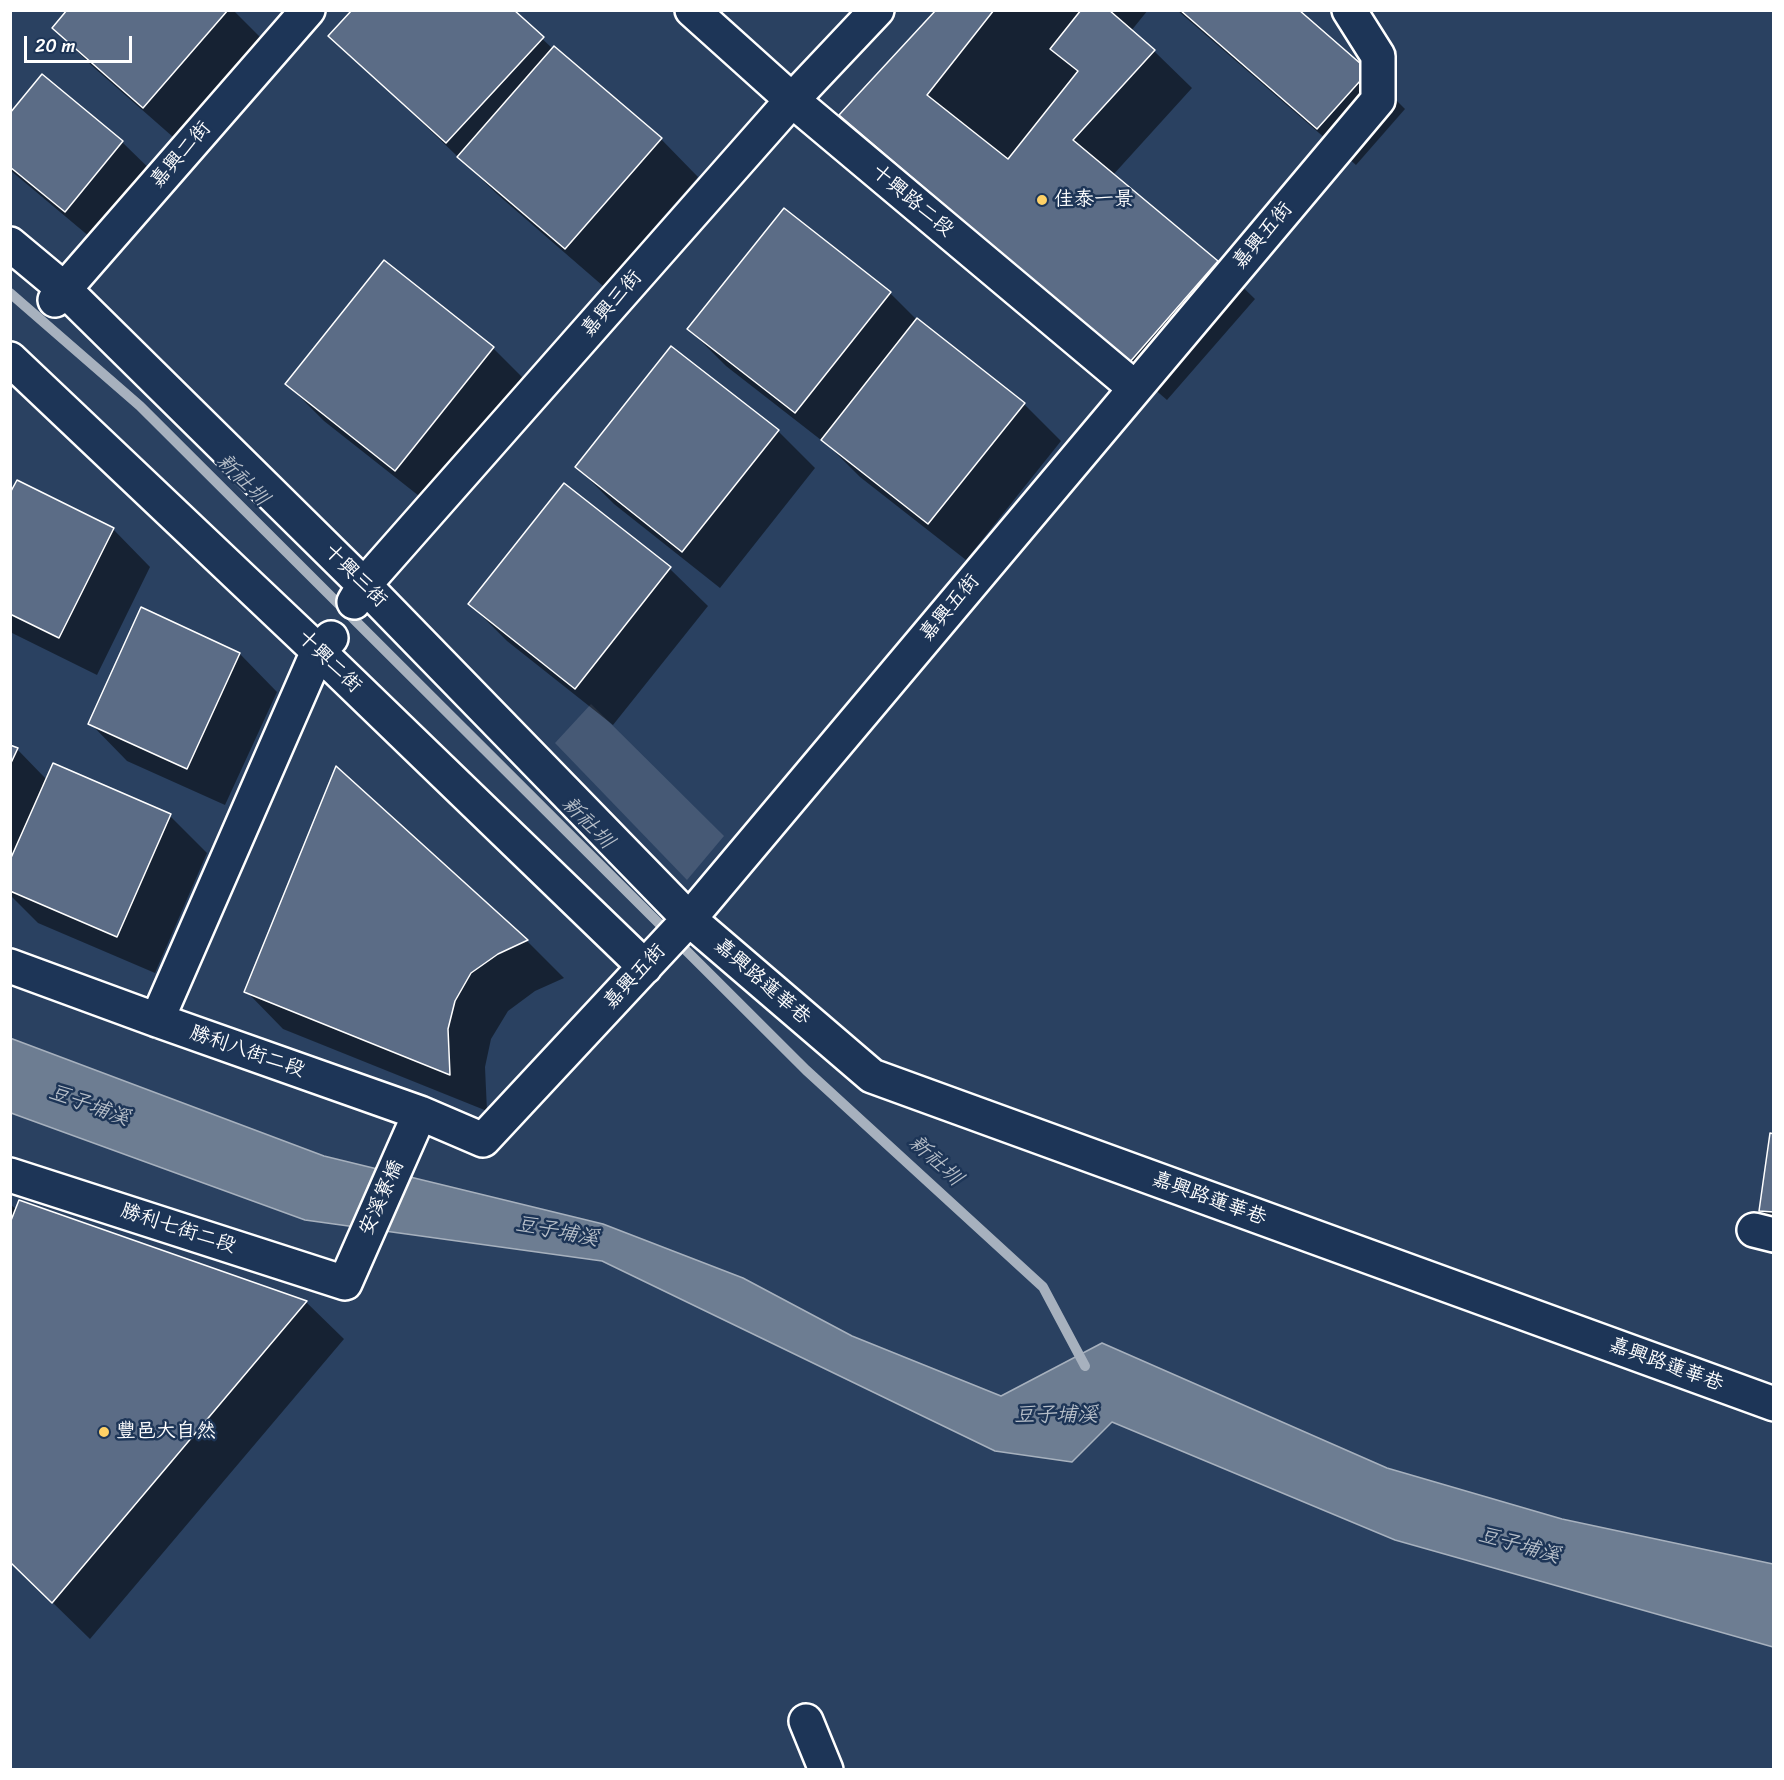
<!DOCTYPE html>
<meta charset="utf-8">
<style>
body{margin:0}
#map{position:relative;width:1784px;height:1780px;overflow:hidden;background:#2a4161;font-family:Sriracha,sans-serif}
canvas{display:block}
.frame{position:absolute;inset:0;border:12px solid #fff;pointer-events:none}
.scale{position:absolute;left:24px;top:36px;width:108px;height:27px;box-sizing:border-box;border:3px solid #fff;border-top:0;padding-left:8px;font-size:18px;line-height:21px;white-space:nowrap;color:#fff;-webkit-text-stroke:4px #1d3557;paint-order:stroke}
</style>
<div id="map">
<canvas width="1784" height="1780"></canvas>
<div class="frame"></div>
<div class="scale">20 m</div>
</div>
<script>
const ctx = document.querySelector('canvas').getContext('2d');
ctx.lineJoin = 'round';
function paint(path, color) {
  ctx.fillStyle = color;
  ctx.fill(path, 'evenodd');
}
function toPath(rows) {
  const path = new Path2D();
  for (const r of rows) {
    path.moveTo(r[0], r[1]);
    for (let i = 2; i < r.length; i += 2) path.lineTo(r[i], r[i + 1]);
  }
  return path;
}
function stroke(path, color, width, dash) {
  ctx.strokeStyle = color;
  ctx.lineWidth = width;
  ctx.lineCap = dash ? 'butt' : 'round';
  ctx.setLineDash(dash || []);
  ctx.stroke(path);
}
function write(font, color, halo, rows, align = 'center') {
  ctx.font = font + ' Sriracha,"LXGW WenKai TC",sans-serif';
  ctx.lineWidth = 5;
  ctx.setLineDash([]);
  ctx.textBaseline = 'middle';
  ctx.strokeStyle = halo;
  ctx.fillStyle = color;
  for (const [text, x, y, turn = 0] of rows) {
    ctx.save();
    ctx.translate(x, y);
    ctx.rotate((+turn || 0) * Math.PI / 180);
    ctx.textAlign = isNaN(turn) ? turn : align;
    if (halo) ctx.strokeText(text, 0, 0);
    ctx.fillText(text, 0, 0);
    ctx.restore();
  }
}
paint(toPath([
 [591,704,724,836,687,880,555,743]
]), '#465975');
const water = toPath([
 [10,1038,324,1156,603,1224,743,1278,852,1336,1001,1396,1102,1343,1387,1468,1562,1519,1773,1564,1773,1647,1395,1540,1112,1422,1072,1462,995,1451,602,1261,305,1220,11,1113,10,1038]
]);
paint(water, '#6d7d92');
stroke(water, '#a7b1be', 1.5);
paint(toPath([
 [69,10,233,10,268,45,181,144,91,65,54,28],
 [512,10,553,49,661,139,698,177,603,286,497,194,331,36],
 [938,10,1148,10,1131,31,1154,51,1192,88,1113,175,1217,262,1255,299,1167,400,878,152,841,115],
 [1177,10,1297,10,1368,72,1405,109,1356,165],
 [42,77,122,142,160,179,103,248,10,170,10,115],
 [890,293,917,320,1024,404,1061,441,966,560,860,477,830,447,726,366,689,329],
 [493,348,530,385,433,507,324,421,287,384],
 [778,431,815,468,720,588,614,504,577,467],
 [564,485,670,569,708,606,613,725,507,641,470,604],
 [10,496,113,529,150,567,97,675,10,632],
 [142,609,240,654,277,692,225,805,127,761,90,723],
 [10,747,17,749,47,780,170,816,207,853,155,973,38,923,10,895],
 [336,769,527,941,564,978,535,991,508,1011,491,1039,485,1067,487,1111,283,1029,246,991],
 [1774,1135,1774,1223,1761,1210],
 [20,1202,306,1302,344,1339,90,1639,10,1561,10,1204,17,1210]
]), '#0007');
stroke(toPath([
 [10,293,140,406,806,1070,1043,1287,1085,1366]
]), '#a7b1be', 10);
const building = toPath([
 [67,10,228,10,143,108,52,28,67,10],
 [352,10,514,10,544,37,446,143,328,36,352,10],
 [936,10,1109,10,1155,50,1073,140,1218,261,1129,363,839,115,936,10],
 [994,10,1081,10,1050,49,1078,71,1008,159,927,95,994,10],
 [1180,10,1299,10,1369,71,1317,129,1180,10],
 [554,46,662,138,565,249,457,157,554,46],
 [42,74,123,141,65,212,10,167,10,113,42,74],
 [784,208,891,292,795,413,687,329,784,208],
 [384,260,494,347,395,471,285,384,384,260],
 [917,318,1025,403,928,524,821,440,917,318],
 [671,346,779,430,682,552,575,467,671,346],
 [17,480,114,528,59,638,10,614,10,493,17,480],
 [564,483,671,567,575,689,468,604,564,483],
 [141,607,240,653,187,769,88,724,141,607],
 [10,745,18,748,10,765,10,745],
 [53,763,171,814,117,937,10,891,10,860,53,763],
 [336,766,528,940,498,954,471,973,455,1001,448,1029,450,1075,244,992,336,766],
 [1770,1133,1774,1134,1774,1212,1759,1211,1770,1133],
 [19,1200,307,1301,52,1603,10,1562,10,1223,19,1200]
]);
paint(building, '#5b6c86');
stroke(building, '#fff', 1.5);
const minor = toPath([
 [692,10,792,100,1135,388],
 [10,244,64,289,364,585,689,919,872,1076,1774,1404],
 [55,300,308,10],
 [10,359,318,651,645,967],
 [354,602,364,585,792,100,877,10],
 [10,966,157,1020,420,1113,483,1140,689,919,1378,100,1378,56,1349,10],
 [157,1020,318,651,331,638],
 [10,1175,345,1283,420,1113],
 [1754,1230,1774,1235],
 [806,1721,826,1770]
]);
stroke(minor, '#fff', 38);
stroke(minor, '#1d3557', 33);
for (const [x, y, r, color] of [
 [1042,200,6,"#ffd166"],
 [104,1432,6,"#ffd166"]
]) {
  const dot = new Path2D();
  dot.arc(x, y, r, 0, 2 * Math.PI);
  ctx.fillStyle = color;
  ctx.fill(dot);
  stroke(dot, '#1d3557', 2);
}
write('20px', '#fff', '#1d3557', [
 ["嘉興二街",181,155,-49],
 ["十興路二段",912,201,40],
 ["嘉興五街",1263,236,-50],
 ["嘉興三街",612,304,-49],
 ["十興三街",355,576,45],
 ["嘉興五街",950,608,-50],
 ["十興二街",329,662,44],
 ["嘉興五街",635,977,-47],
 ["嘉興路蓮華巷",762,982,41],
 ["勝利八街二段",247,1052,19],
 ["安溪寮橋",382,1198,-66],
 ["嘉興路蓮華巷",1209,1199,20],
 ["勝利七街二段",178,1229,18],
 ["嘉興路蓮華巷",1666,1365,20]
]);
write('20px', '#fff', '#1d3557', [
 ["佳泰一景",1054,200],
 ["豐邑大自然",116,1432]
], 'left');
write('italic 21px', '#b6bec8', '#1d3557', [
 ["新社圳",242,480,45],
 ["新社圳",587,823,45],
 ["豆子埔溪",89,1106,20],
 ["新社圳",935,1161,42],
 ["豆子埔溪",557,1232,11],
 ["豆子埔溪",1056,1416],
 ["豆子埔溪",1519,1546,16]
]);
</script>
